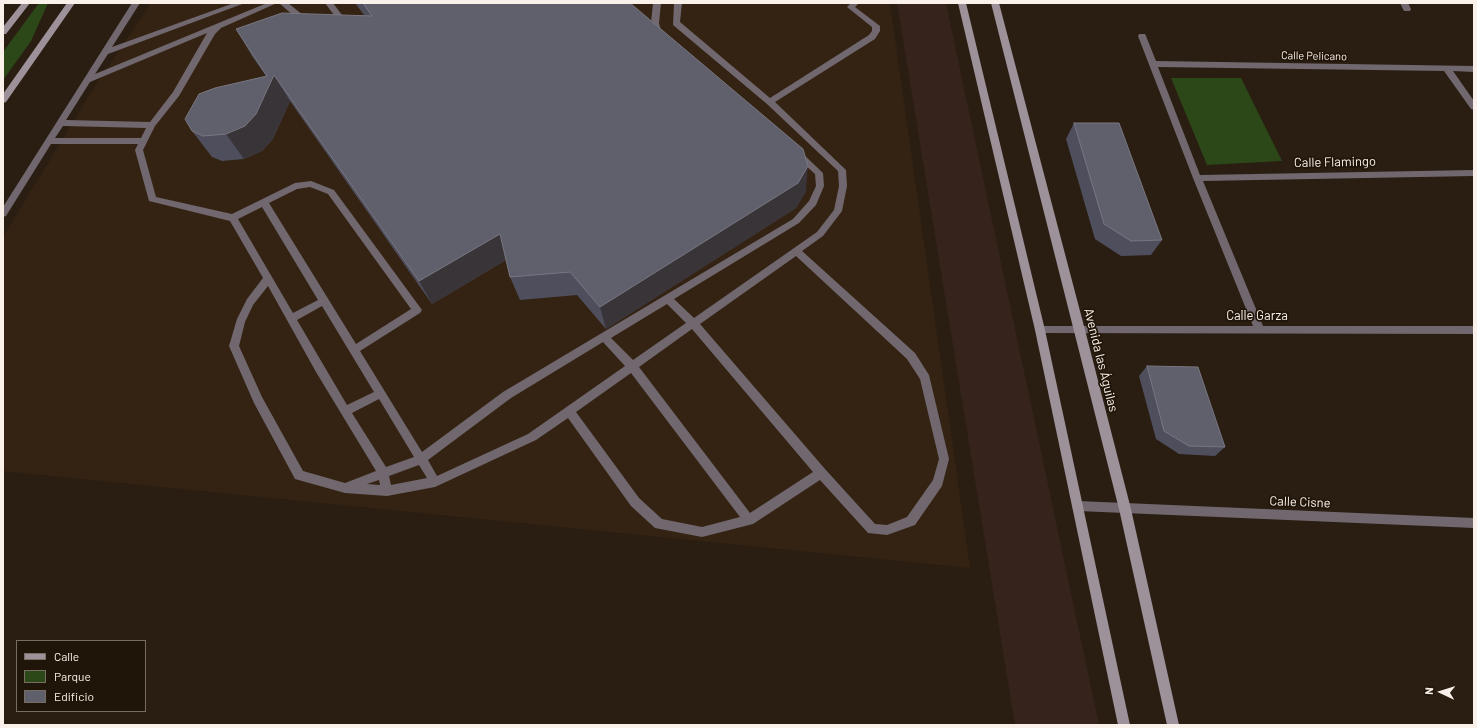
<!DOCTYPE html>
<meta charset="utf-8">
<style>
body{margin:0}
#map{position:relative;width:1477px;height:728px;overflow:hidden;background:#2a1e12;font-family:Barlow,sans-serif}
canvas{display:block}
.frame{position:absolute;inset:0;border:4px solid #faf1ea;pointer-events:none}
.legend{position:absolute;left:16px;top:640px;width:130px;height:72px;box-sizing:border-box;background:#201509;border:1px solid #776d63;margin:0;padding:5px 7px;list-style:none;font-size:12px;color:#faf1ea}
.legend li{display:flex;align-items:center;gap:8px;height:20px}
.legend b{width:20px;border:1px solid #776d63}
.north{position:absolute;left:1421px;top:672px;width:40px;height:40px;-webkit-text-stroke:3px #201509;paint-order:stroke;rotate:274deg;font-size:11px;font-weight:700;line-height:16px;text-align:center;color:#faf1ea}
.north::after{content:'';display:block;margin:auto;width:14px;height:18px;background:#faf1ea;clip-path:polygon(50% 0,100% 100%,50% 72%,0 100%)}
</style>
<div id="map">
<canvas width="1477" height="728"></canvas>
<div class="frame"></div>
<ul class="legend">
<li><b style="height:5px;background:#9d919a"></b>Calle</li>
<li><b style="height:11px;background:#2c4718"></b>Parque</li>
<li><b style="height:11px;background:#60606c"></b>Edificio</li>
</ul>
<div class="north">N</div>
</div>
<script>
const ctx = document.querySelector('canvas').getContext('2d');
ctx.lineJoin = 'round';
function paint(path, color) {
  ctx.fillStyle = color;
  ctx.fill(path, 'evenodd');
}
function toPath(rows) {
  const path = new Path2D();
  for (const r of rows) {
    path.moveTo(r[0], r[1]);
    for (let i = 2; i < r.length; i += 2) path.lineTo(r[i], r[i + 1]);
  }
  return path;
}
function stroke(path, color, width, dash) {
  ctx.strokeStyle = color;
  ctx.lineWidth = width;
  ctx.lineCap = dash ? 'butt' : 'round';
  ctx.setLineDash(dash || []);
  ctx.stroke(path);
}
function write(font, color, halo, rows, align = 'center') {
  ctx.font = font + ' Barlow,sans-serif';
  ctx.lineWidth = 3.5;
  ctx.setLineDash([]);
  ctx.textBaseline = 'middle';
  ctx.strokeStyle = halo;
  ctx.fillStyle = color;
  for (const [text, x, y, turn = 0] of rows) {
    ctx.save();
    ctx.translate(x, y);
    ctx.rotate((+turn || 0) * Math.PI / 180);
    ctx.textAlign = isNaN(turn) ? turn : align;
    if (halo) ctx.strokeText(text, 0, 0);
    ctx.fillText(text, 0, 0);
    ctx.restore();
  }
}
paint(toPath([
 [897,3,946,3,1099,725,1015,725]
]), '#35231c');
paint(toPath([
 [151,3,890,3,970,568,3,471,3,237,90,94]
]), '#342313');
paint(toPath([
 [39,3,48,3,31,41,3,80,3,52],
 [1171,78,1241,78,1282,161,1207,165]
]), '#2c4718');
paint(toPath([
 [132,3,140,3,112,47,234,3,245,3,108,54,95,74,267,3,277,3,221,28,215,34,179,96,155,126,143,150,156,197,232,214,295,183,311,181,334,190,422,310,420,313,360,351,422,452,503,392,793,219,809,201,816,186,815,174,795,156,794,154,795,152,801,152,823,173,824,186,816,205,799,223,674,299,694,318,817,232,834,210,839,186,838,171,767,104,673,25,674,3,682,3,680,22,770,98,869,35,872,31,872,27,847,7,851,3,859,3,855,7,880,26,880,31,875,39,775,102,846,170,847,186,842,211,823,236,802,251,915,353,929,375,949,459,942,486,915,525,887,535,868,533,820,480,753,524,702,537,655,528,631,506,568,418,536,440,435,487,387,496,345,493,295,479,254,403,229,346,237,319,247,299,263,278,230,221,149,201,135,150,138,144,51,144,6,216,3,217,3,207,132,3],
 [207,33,173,92,150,122,66,120,90,82,207,33],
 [63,126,146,128,141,138,55,138,63,126],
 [310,187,328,194,411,309,356,344,269,203,297,189,310,187],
 [262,207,318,300,293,313,238,219,262,207],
 [796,256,907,359,920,379,939,459,933,480,907,517,887,525,875,524,825,469,700,324,796,256],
 [268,286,316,372,376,471,345,483,303,471,262,397,239,346,245,322,253,305,268,286],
 [667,304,686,323,633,360,611,338,667,304],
 [322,306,374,392,347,405,297,320,322,306],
 [692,329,813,472,750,513,639,367,692,329],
 [603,342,625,366,528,434,437,476,428,460,511,398,603,342],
 [631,373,740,517,702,527,662,519,639,498,576,412,631,373],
 [379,399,414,457,386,467,352,413,379,399],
 [419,465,427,478,391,485,389,476,419,465],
 [379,480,380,485,367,484,379,480],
 [279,3,288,3,309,20,309,24,303,24,279,3],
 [325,3,333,3,342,15,333,26,330,26,326,24,334,15,325,3],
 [653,3,661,3,659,23,661,31,666,36,665,38,659,38,655,34,651,23,653,3]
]), '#70686e');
paint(toPath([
 [1400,3,1408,3,1411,9,1410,11,1404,11,1400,3],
 [1139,34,1145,34,1146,36,1156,61,1474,66,1474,72,1453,71,1474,101,1474,110,1471,109,1444,71,1158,67,1200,175,1474,170,1474,176,1203,181,1263,326,1474,326,1474,334,1037,333,1035,330,1037,327,1040,326,1253,326,1193,178,1138,36,1139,34],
 [1078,501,1474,518,1474,528,1078,511,1074,510,1072,506,1074,502,1078,501]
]), '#70686e');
paint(toPath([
 [22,3,30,3,6,34,3,34,3,27,22,3],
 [67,3,75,3,6,102,3,103,3,94,67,3],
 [958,3,966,3,1045,330,1130,725,1118,725,1035,330,958,3],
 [991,3,999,3,1085,330,1131,509,1179,725,1167,725,1119,509,991,3]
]), '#9d919a');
paint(toPath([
 [355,3,630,3,806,191,796,208,606,329,577,295,520,300,510,277,506,260,432,304,290,101,273,139,262,151,244,159,222,161,212,157,192,131,266,76,252,56,236,29,364,15],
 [1074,123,1162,240,1151,255,1121,256,1095,239,1066,139],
 [1147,366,1225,447,1215,456,1179,454,1156,439,1139,376]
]), '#4e4e5d');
paint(toPath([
 [274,75,290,101,273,139,262,151,244,159,226,134],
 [808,166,806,191,796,208,606,329,600,307],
 [500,234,509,258,432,304,419,281]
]), '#383438');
const building = toPath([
 [363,3,630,3,803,149,808,166,798,183,600,307,570,272,510,277,500,234,419,281,274,75,256,114,245,126,226,134,203,136,192,131,185,119,199,94,215,88,267,76,236,29,282,13,372,16,363,3],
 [1074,123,1119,123,1162,240,1131,241,1104,224,1074,123],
 [1147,366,1198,367,1225,447,1189,446,1164,431,1147,366]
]);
paint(building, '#60606c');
stroke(building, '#787680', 1);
write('11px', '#faf1ea', '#201509', [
 ["Calle Pelicano",1314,56,1]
]);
write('13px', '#faf1ea', '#201509', [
 ["Calle Flamingo",1335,162,-1],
 ["Calle Garza",1257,316],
 ["Avenida las Águilas",1101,360,76],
 ["Calle Cisne",1300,502,2]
]);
</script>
